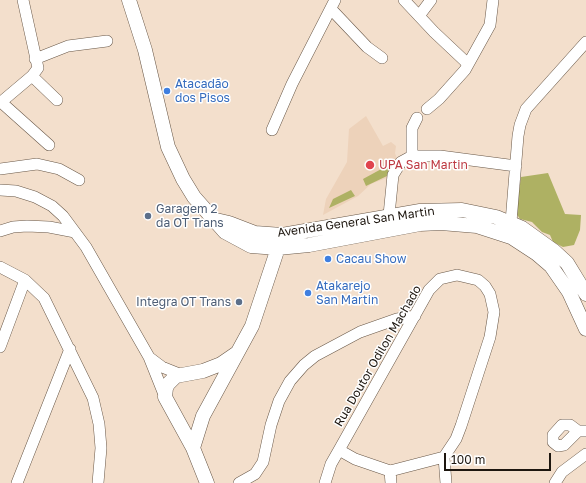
<!DOCTYPE html>
<meta charset="utf-8">
<style>
body{margin:0}
#map{position:relative;width:586px;height:483px;overflow:hidden;background:#f3dfcc;font-family:"Golos Text",sans-serif}
canvas{display:block}
.scale{position:absolute;left:444px;top:453px;width:107px;height:18px;box-sizing:border-box;border:2px solid #1d160f;border-top:0;padding-left:5px;font-size:12px;line-height:14px;white-space:nowrap;color:#1d160f;-webkit-text-stroke:3px #fff;paint-order:stroke}
</style>
<div id="map">
<canvas width="586" height="483"></canvas>
<div class="scale">100 m</div>
</div>
<script>
const ctx = document.querySelector('canvas').getContext('2d');
ctx.lineJoin = 'round';
function paint(path, color) {
  ctx.fillStyle = color;
  ctx.fill(path, 'evenodd');
}
function toPath(rows) {
  const path = new Path2D();
  for (const r of rows) {
    path.moveTo(r[0], r[1]);
    for (let i = 2; i < r.length; i += 2) path.lineTo(r[i], r[i + 1]);
  }
  return path;
}
function stroke(path, color, width, dash) {
  ctx.strokeStyle = color;
  ctx.lineWidth = width;
  ctx.lineCap = dash ? 'butt' : 'round';
  ctx.setLineDash(dash || []);
  ctx.stroke(path);
}
function write(font, color, halo, rows, align = 'center') {
  ctx.font = font + ' "Golos Text",sans-serif';
  ctx.lineWidth = 3;
  ctx.setLineDash([]);
  ctx.textBaseline = 'middle';
  ctx.strokeStyle = halo;
  ctx.fillStyle = color;
  for (const [text, x, y, turn = 0] of rows) {
    ctx.save();
    ctx.translate(x, y);
    ctx.rotate((+turn || 0) * Math.PI / 180);
    ctx.textAlign = isNaN(turn) ? turn : align;
    if (halo) ctx.strokeText(text, 0, 0);
    ctx.fillText(text, 0, 0);
    ctx.restore();
  }
}
paint(toPath([
 [366,116,383,146,391,142,396,146,395,153,398,162,389,177,371,184,358,196,323,215,326,199,347,162,349,129]
]), '#edd2ba');
paint(toPath([
 [396,161,387,176,366,186,363,179],
 [548,173,565,214,581,215,580,230,574,245,563,247,553,242,550,235,542,232,532,222,520,219,516,213,521,177],
 [351,190,355,196,329,208,333,199]
]), '#aeb163');
const minor = toPath([
 [404,0,434,32,468,64],
 [331,9,367,47,382,58],
 [419,16,431,0],
 [35,59,68,46,107,41],
 [32,76,57,100],
 [1,102,49,145],
 [0,103,32,76,38,68,23,0],
 [427,109,439,99,465,70,490,25,493,0],
 [272,130,292,84,335,0],
 [412,156,412,128,417,118],
 [0,169,37,164,59,169,79,180],
 [0,190,16,191,35,197,52,206,63,216,86,247,149,357,165,397],
 [389,215,393,175,401,162,412,156,440,156,516,166],
 [511,222,518,136,520,125,526,109,586,42],
 [0,231,13,227,27,226,49,227,75,232],
 [0,267,25,280,44,298,93,398,99,424,101,448,98,483],
 [0,347,25,280],
 [150,358,162,367,182,375],
 [578,431,564,445,558,446,553,442,553,435,562,425,570,425,578,431,586,431],
 [339,450,355,459,390,471,444,457],
 [390,471,391,483],
 [17,483,70,349],
 [239,483,255,474,263,462,271,425,279,401,290,381,304,365,315,356,360,332,397,319,415,316],
 [325,483,331,464,339,450,429,290,440,279,457,275,478,280,485,286,490,294,494,312,490,337,461,426,456,439,444,457,446,483],
 [555,483,562,472,586,454]
]);
const major = toPath([
 [129,0,145,50,168,147,183,179,194,197,225,232,251,246,278,248,309,245,420,224,441,223,477,226,511,237,537,254,551,266,569,292,586,329],
 [216,220,229,223,255,233,282,235,420,211,462,210,496,217,522,228,554,251,567,263,586,294],
 [193,448,203,416,252,326,278,248],
 [207,483,193,448,165,397,166,388,168,384,176,376,203,371,221,364,237,353]
]);
stroke(minor, '#685747', 12);
stroke(major, '#685747', 15);
stroke(minor, '#fff', 11);
stroke(major, '#fff', 14);
for (const [x, y, r, color] of [
 [167,91,4,"#3f7fe0"],
 [370,165,5,"#e0444e"],
 [148,216,4,"#5c6f8a"],
 [328,259,4,"#3f7fe0"],
 [308,293,4,"#3f7fe0"],
 [239,302,4,"#5c6f8a"]
]) {
  const dot = new Path2D();
  dot.arc(x, y, r, 0, 2 * Math.PI);
  ctx.fillStyle = color;
  ctx.fill(dot);
  stroke(dot, '#fff', 1.5);
}
write('12px', '#366cbe', '#fff', [
 ["Atacadão",175,84],
 ["dos Pisos",175,98],
 ["Cacau Show",336,259],
 ["Atakarejo",316,286],
 ["San Martin",316,300]
], 'left');
write('12px', '#be3a42', '#fff', [
 ["UPA San Martin",379,165]
], 'left');
write('12px', '#4e5e75', '#fff', [
 ["Garagem 2",156,209],
 ["da OT Trans",156,223],
 ["Integra OT Trans",231,302,"right"]
], 'left');
write('12px', '#1d160f', '#fff', [
 ["Avenida General San Martin",356,222,-8],
 ["Rua Doutor Odilon Machado",378,356,-60]
]);
</script>
